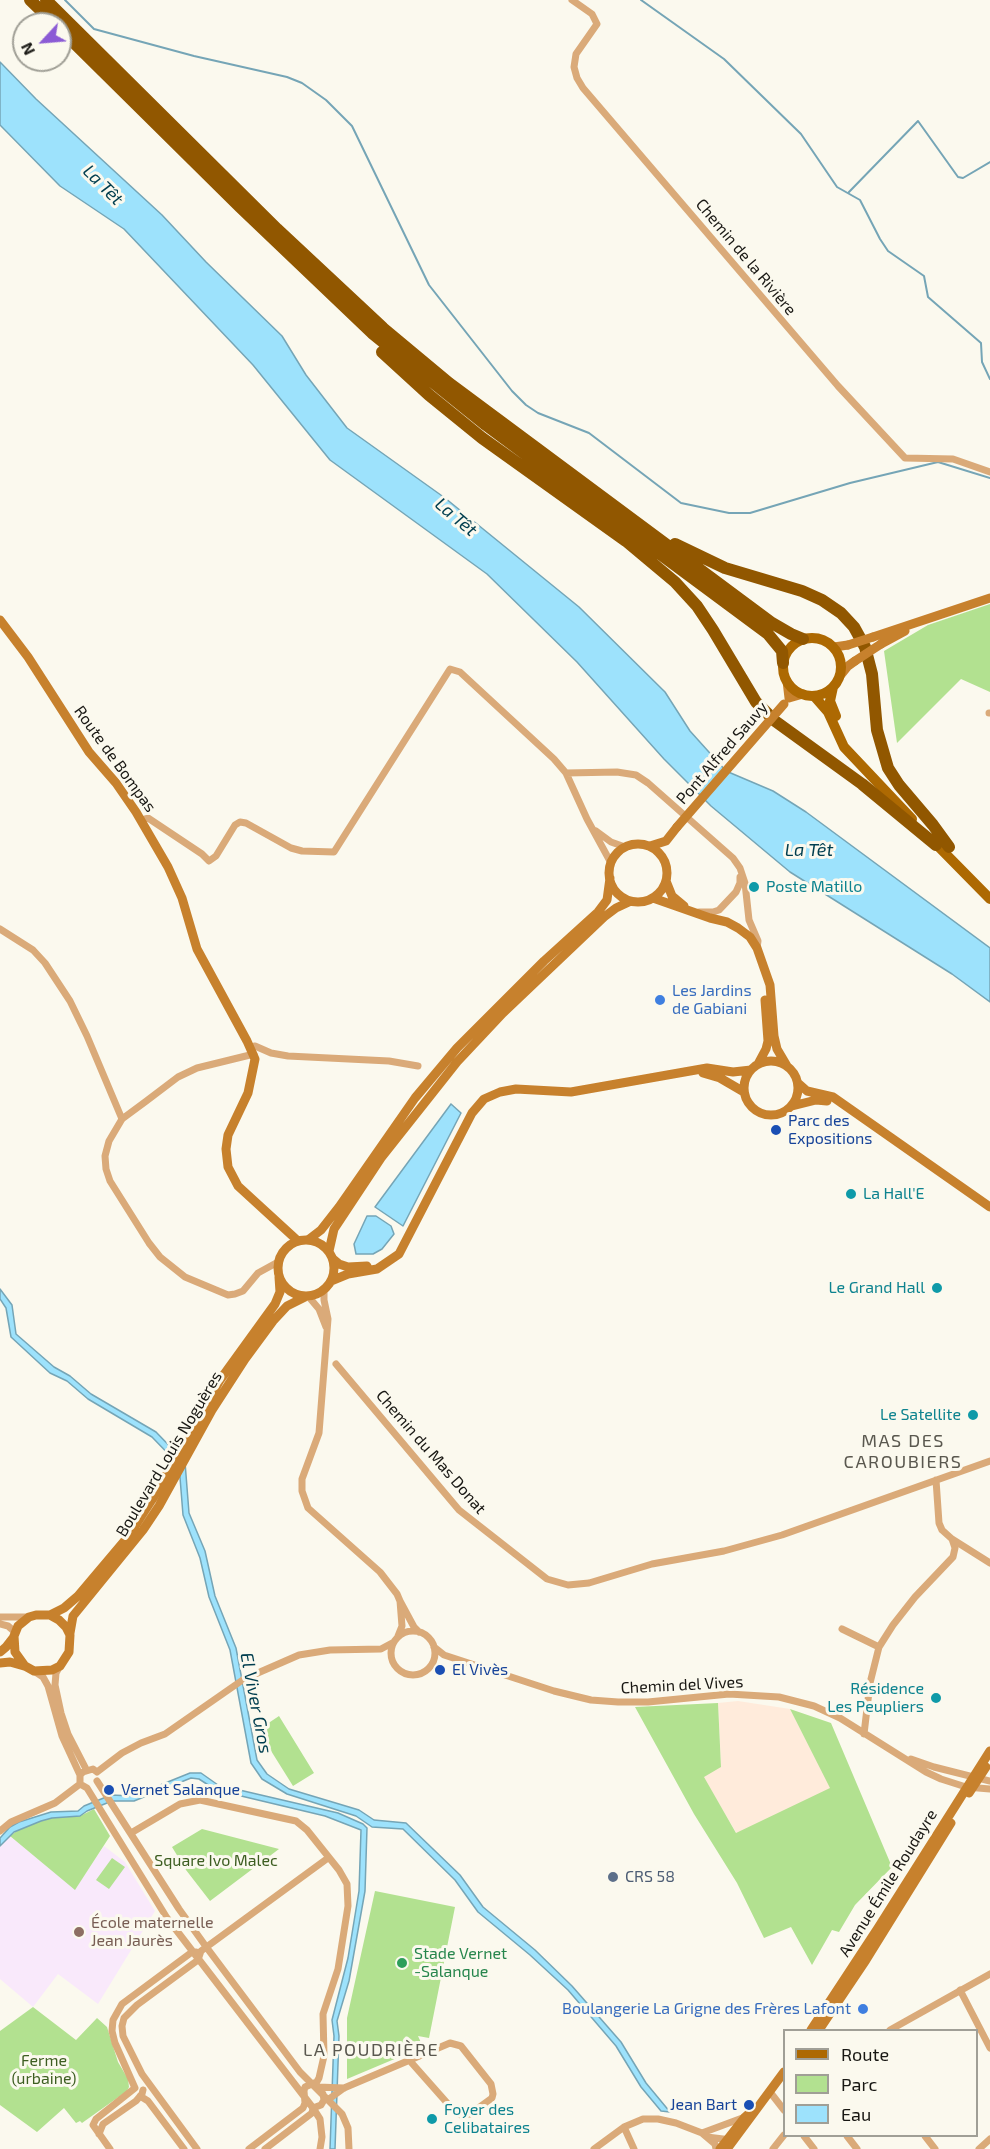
<!DOCTYPE html>
<meta charset="utf-8">
<style>
body{margin:0}
#map{position:relative;width:990px;height:2149px;overflow:hidden;background:#fbf9ee;font-family:"Exo 2",sans-serif}
canvas{display:block}
.legend{position:absolute;left:783px;top:2029px;width:195px;height:108px;box-sizing:border-box;background:#fbf9ee;border:2px solid #a09f96;margin:0;padding:8px 10px;list-style:none;font-size:18px;color:#181713}
.legend li{display:flex;align-items:center;gap:12px;height:30px}
.legend b{width:30px;border:2px solid #a09f96}
.north{position:absolute;left:12px;top:12px;width:60px;height:60px;box-sizing:border-box;background:#fbf9ee;border:2px solid #a09f96;border-radius:50%;rotate:244deg;font-size:16px;font-weight:700;line-height:24px;text-align:center;color:#181713}
.north::after{content:'';display:block;margin:auto;width:21px;height:27px;background:#8b5bd5;clip-path:polygon(50% 0,100% 100%,50% 72%,0 100%)}
</style>
<div id="map">
<canvas width="990" height="2149"></canvas>
<ul class="legend">
<li><b style="height:8px;background:#ad6902"></b>Route</li>
<li><b style="height:16px;background:#b2e190"></b>Parc</li>
<li><b style="height:16px;background:#9de2fc"></b>Eau</li>
</ul>
<div class="north">N</div>
</div>
<script>
const ctx = document.querySelector('canvas').getContext('2d');
ctx.lineJoin = 'round';
function paint(path, color) {
  ctx.fillStyle = color;
  ctx.fill(path, 'evenodd');
}
function toPath(rows) {
  const path = new Path2D();
  for (const r of rows) {
    if (r.length === 3) {
      path.moveTo(r[0] + r[2], r[1]);
      path.arc(r[0], r[1], r[2], 0, 2 * Math.PI);
      continue;
    }
    path.moveTo(r[0], r[1]);
    for (let i = 2; i < r.length; i += 2) path.lineTo(r[i], r[i + 1]);
  }
  return path;
}
function stroke(path, color, width, dash) {
  ctx.strokeStyle = color;
  ctx.lineWidth = width;
  ctx.lineCap = dash ? 'butt' : 'round';
  ctx.setLineDash(dash || []);
  ctx.stroke(path);
}
function write(font, color, halo, rows, align = 'center') {
  ctx.font = font + ' "Exo 2",sans-serif';
  ctx.lineWidth = 6;
  ctx.setLineDash([]);
  ctx.textBaseline = 'middle';
  ctx.strokeStyle = halo;
  ctx.fillStyle = color;
  for (const [text, x, y, turn = 0] of rows) {
    ctx.save();
    ctx.translate(x, y);
    ctx.rotate((+turn || 0) * Math.PI / 180);
    ctx.textAlign = isNaN(turn) ? turn : align;
    if (halo) ctx.strokeText(text, 0, 0);
    ctx.fillText(text, 0, 0);
    ctx.restore();
  }
}
paint(toPath([
 [738,1701,790,1709,831,1788,737,1834,703,1777,721,1766,718,1703]
]), '#ffebdb');
paint(toPath([
 [10,1836,75,1889,104,1846,125,1862,155,1911,98,2004,58,1974,33,2007,0,1979,0,1847]
]), '#f9e9fb');
paint(toPath([
 [990,604,990,692,961,679,897,743,884,651,928,625],
 [718,1703,721,1767,704,1777,736,1833,830,1788,790,1709,831,1723,892,1867,855,1905,839,1932,832,1930,812,1965,791,1927,764,1938,737,1883,694,1814,635,1707],
 [279,1716,314,1773,293,1786,258,1730],
 [94,1809,110,1836,75,1890,10,1836,22,1827,41,1821,52,1818,80,1816],
 [202,1829,279,1849,210,1901,186,1870,172,1847],
 [112,1858,125,1867,109,1889,96,1880],
 [375,1891,455,1907,429,2038,418,2036,423,2047,347,2079,347,2018],
 [33,2007,76,2040,97,2018,107,2027,118,2062,128,2079,129,2087,127,2091,82,2123,80,2121,76,2123,64,2108,37,2132,0,2105,0,2031]
]), '#b2e190');
const water = toPath([
 [0,62,36,99,162,215,206,262,282,336,306,375,347,428,445,498,579,607,665,692,690,731,726,771,773,791,806,812,990,948,990,1002,952,974,790,872,711,806,664,759,577,662,487,574,330,460,253,365,124,229,60,186,0,125,0,62],
 [451,1104,461,1113,403,1226,375,1207,451,1104],
 [367,1216,376,1216,391,1226,394,1234,382,1249,373,1254,356,1254,354,1244,367,1216],
 [0,1289,12,1305,16,1334,54,1367,70,1376,91,1394,156,1432,185,1462,189,1513,205,1551,215,1596,236,1648,257,1760,267,1774,289,1789,359,1810,374,1820,406,1823,460,1875,483,1907,535,1950,572,1986,621,2042,646,2083,670,2112,661,2111,641,2087,616,2046,568,1990,530,1955,478,1912,455,1880,403,1829,372,1827,356,1816,287,1794,262,1779,251,1763,230,1650,209,1597,200,1558,183,1515,179,1465,152,1437,88,1399,67,1381,50,1373,11,1337,6,1308,0,1299,0,1289],
 [190,1773,201,1773,218,1785,338,1813,363,1824,367,1828,365,1891,349,1981,337,2021,339,2036,335,2149,330,2149,334,2036,332,2020,348,1958,359,1891,361,1830,325,1816,216,1790,199,1779,191,1778,134,1801,112,1801,87,1811,80,1816,52,1818,41,1821,14,1832,0,1846,0,1838,10,1827,19,1822,51,1812,78,1811,84,1806,111,1795,133,1796,190,1773]
]);
paint(water, '#9de2fc');
stroke(water, '#75a5b6', 1.5);
stroke(toPath([
 [65,0,94,29,194,56,287,77,302,83,326,100,352,126,429,285,512,391,526,405,538,413,589,433,681,503,729,513,750,513,850,483,938,462,990,478],
 [641,0,724,59,801,134,837,187,860,200,880,239,888,251,924,276,928,297,981,343,982,362,990,379],
 [849,192,918,121,958,177,963,178,990,162]
]), '#75a5b6', 2);
stroke(toPath([
 [572,0,592,14,597,24,576,54,574,67,577,78,583,88,838,386,905,458,953,459,990,472],
 [989,713,990,713],
 [566,773,617,772,636,775,648,783,733,858,740,868,745,883,749,920,758,941,757,948],
 [141,820,148,818,202,854,209,861,216,856,235,825,240,822,246,823,291,848,302,851,334,852,450,669,460,672,554,759,566,773,587,819,611,863],
 [596,831,611,842,625,847],
 [699,912,713,912,719,910,736,892,740,883,740,877],
 [0,929,33,950,45,963,70,1001,87,1036,122,1119],
 [251,1047,255,1046,271,1053,288,1056,389,1061,418,1066],
 [254,1054,197,1068,178,1077,145,1102,122,1119,109,1141,105,1156,106,1169,110,1181,149,1243,160,1257,185,1277,228,1295,235,1294,243,1291,258,1273,278,1262],
 [324,1290,324,1300,328,1319,319,1433,302,1479,302,1491,308,1508,380,1572,397,1594,400,1601],
 [308,1296,319,1309,326,1327],
 [336,1364,459,1510,547,1579,568,1585,589,1583,652,1564,724,1551,782,1535,990,1461],
 [936,1480,939,1523,942,1530,952,1539,990,1563],
 [0,1617,29,1617],
 [0,1624,8,1626,15,1632],
 [842,1629,879,1647],
 [413,1653,22],
 [398,1636,402,1626,400,1601,414,1627,419,1632],
 [434,1647,444,1655,554,1691,591,1700,618,1702,648,1702,729,1694,779,1697,814,1706,840,1718,926,1772,941,1779,966,1787,990,1789],
 [60,1666,56,1673,55,1685,61,1713,68,1734,86,1769],
 [34,1671,43,1677,48,1686,62,1736,80,1775],
 [864,1734,870,1683,879,1647,893,1625,915,1597,953,1557,955,1548,952,1539],
 [911,1759,934,1767,990,1781],
 [97,1772,93,1769,83,1772,80,1775,80,1784,87,1788,167,1918,313,2108,320,2119,322,2137,320,2149],
 [97,1772,122,1753,141,1743,165,1734,244,1679,299,1655,330,1650,381,1649,394,1642],
 [97,1781,179,1909,207,1948,300,2072,342,2114,348,2128,349,2149],
 [0,1831,11,1822,55,1803,80,1784],
 [131,1833,180,1804,200,1800,296,1821,307,1830,339,1870,347,1884,348,1906,338,1969,323,2014,324,2056,319,2078,315,2085],
 [960,1990,990,2048],
 [890,2030,990,1974],
 [318,2087,344,2088],
 [770,2092,784,2110],
 [140,2096,148,2101,184,2149],
 [329,2099,344,2088,450,2043,461,2046,491,2084,493,2094,492,2098,470,2114,461,2115,456,2113,410,2061],
 [624,2127,634,2149],
 [702,2133,745,2117],
 [99,2134,103,2124,136,2101,142,2094,143,2090],
 [804,2136,814,2149],
 [847,2136,857,2149],
 [925,2136,935,2149],
 [707,2137,731,2140],
 [110,2149,93,2125,96,2119,135,2088,115,2043,112,2031,113,2020,122,2004,192,1952,196,1952],
 [197,2149,142,2074,123,2036,122,2026,124,2018,137,2005,198,1960,201,1951,328,1858],
 [249,2149,303,2108,305,2103,304,2091,305,2087,314,2083],
 [265,2149,312,2113,313,2108,321,2105,324,2100,323,2094],
 [594,2149,624,2127,643,2119,658,2119,676,2123,702,2133,715,2144,716,2149],
 [773,2149,784,2135],
 [979,2149,990,2139]
]), '#daaa79', 7);
stroke(toPath([
 [0,620,28,657,89,752,116,783,136,812,168,867,182,898,197,949,247,1041,255,1059,248,1093,228,1135,226,1149,228,1167,238,1186,298,1241],
 [873,637,990,598],
 [881,644,905,631],
 [834,647,848,645],
 [840,676,848,666,855,661],
 [787,681,789,698],
 [789,698,803,694],
 [638,873,29],
 [650,846,666,841,677,827],
 [666,881,672,896,684,906],
 [653,898,710,918,727,922,738,928,750,937,757,948,770,985,774,1036,777,1049,787,1066],
 [771,1088,27],
 [758,1064,766,1049,768,1041,765,1000],
 [703,1073,720,1078,744,1092],
 [798,1083,807,1091,833,1097,990,1207],
 [792,1106,816,1100,827,1101],
 [306,1268,28],
 [308,1240,321,1230,339,1207,415,1098,457,1048,544,961,598,912,607,900,610,878],
 [329,1251,334,1229,381,1158,457,1062,503,1013,604,917,616,908,631,901],
 [333,1259,339,1264,348,1267,367,1266],
 [331,1281,348,1274,377,1269,399,1254,472,1113,484,1099,500,1092,516,1089,571,1092,707,1068,733,1072,751,1070],
 [50,1615,59,1620,66,1627,70,1635,69,1652,60,1666,52,1670,34,1671,25,1666,15,1652,14,1636,18,1626,29,1617,36,1615,50,1615,64,1608,78,1596,127,1538,153,1498,220,1380,275,1304,280,1292,279,1277],
 [70,1633,73,1616,143,1530,159,1506,212,1410,245,1359,273,1321,287,1306,305,1297],
 [0,1652,6,1647,13,1638],
 [0,1663,10,1662,24,1666],
 [969,1793,986,1767],
 [811,2030,878,1928,990,1751],
 [819,2030,866,1960,951,1823],
 [720,2149,745,2117,754,2109],
 [727,2149,784,2072]
]), '#c7812d', 9);
stroke(toPath([
 [812,667,29],
 [833,687,830,701,836,716],
 [814,696,828,712,844,747,912,819],
 [931,839,990,899]
]), '#ad6902', 10);
stroke(toPath([
 [30,0,55,24],
 [46,0,277,229,383,328,449,383,772,623,791,634,803,639],
 [60,29,240,207,372,333,486,425,768,634,782,651,783,663],
 [382,352,429,395,482,438,626,541,675,582,697,606,713,630,756,702,775,721,862,784,936,845],
 [675,544,725,568,802,591,822,600,841,613,854,627,865,647,872,674,877,730,888,768,899,785,933,825,949,847]
]), '#915700', 12);
stroke(toPath([
 [848,645,873,637],
 [855,661,881,644],
 [677,827,784,704]
]), '#c7812d', 9);
for (const [x, y, r, color] of [
 [754,887,6,"#0f9aa8"],
 [660,1000,6,"#3f7fe0"],
 [776,1130,6,"#1a4fb4"],
 [851,1194,6,"#0f9aa8"],
 [937,1288,6,"#0f9aa8"],
 [973,1415,6,"#0f9aa8"],
 [440,1670,6,"#1a4fb4"],
 [936,1698,6,"#0f9aa8"],
 [109,1790,6,"#1a4fb4"],
 [613,1877,6,"#5c6f8a"],
 [79,1932,6,"#8d6e63"],
 [402,1963,6,"#2e9e5b"],
 [863,2009,6,"#3f7fe0"],
 [749,2105,6,"#1a4fb4"],
 [432,2119,6,"#0f9aa8"]
]) {
  const dot = new Path2D();
  dot.arc(x, y, r, 0, 2 * Math.PI);
  ctx.fillStyle = color;
  ctx.fill(dot);
  stroke(dot, '#fbf9ee', 2);
}
write('16px', '#181713', '#fbf9ee', [
 ["Chemin de la Rivière",746,257,50],
 ["Pont Alfred Sauvy",722,753,-49],
 ["Route de Bompas",115,759,54],
 ["Chemin du Mas Donat",431,1452,49],
 ["Boulevard Louis Noguères",169,1454,-59],
 ["Chemin del Vives",682,1685,-3],
 ["Avenue Émile Roudayre",888,1883,-58]
]);
write('16px', '#0d838f', '#fbf9ee', [
 ["Poste Matillo",766,887],
 ["La Hall'E",863,1194],
 ["Le Grand Hall",925,1288,"right"],
 ["Le Satellite",961,1415,"right"],
 ["Résidence",924,1689,"right"],
 ["Les Peupliers",924,1707,"right"],
 ["Foyer des",444,2110],
 ["Celibataires",444,2128]
], 'left');
write('16px', '#366cbe', '#fbf9ee', [
 ["Les Jardins",672,991],
 ["de Gabiani",672,1009],
 ["Boulangerie La Grigne des Frères Lafont",851,2009,"right"]
], 'left');
write('16px', '#164399', '#fbf9ee', [
 ["Parc des",788,1121],
 ["Expositions",788,1139],
 ["El Vivès",452,1670],
 ["Vernet Salanque",121,1790],
 ["Jean Bart",737,2105,"right"]
], 'left');
write('16px', '#3d5e21', '#fbf9ee', [
 ["Square Ivo Malec",216,1861],
 ["Ferme",44,2061],
 ["(urbaine)",44,2079]
]);
write('16px', '#4e5e75', '#fbf9ee', [
 ["CRS 58",625,1877]
], 'left');
write('16px', '#785e54', '#fbf9ee', [
 ["École maternelle",91,1923],
 ["Jean Jaurès",91,1941]
], 'left');
write('16px', '#27864d', '#fbf9ee', [
 ["Stade Vernet",414,1954],
 ["-Salanque",414,1972]
], 'left');
write('italic 18px', '#003e4f', '#fbf9ee', [
 ["La Têt",103,185,45],
 ["La Têt",456,517,40],
 ["La Têt",809,850],
 ["El Viver Gros",256,1703,79]
]);
ctx.letterSpacing = '1.5px';
write('18px', '#5a584f', '#fbf9ee', [
 ["MAS DES",903,1441],
 ["CAROUBIERS",903,1462],
 ["LA POUDRIÈRE",371,2050]
]);
ctx.letterSpacing = '0px';
</script>
